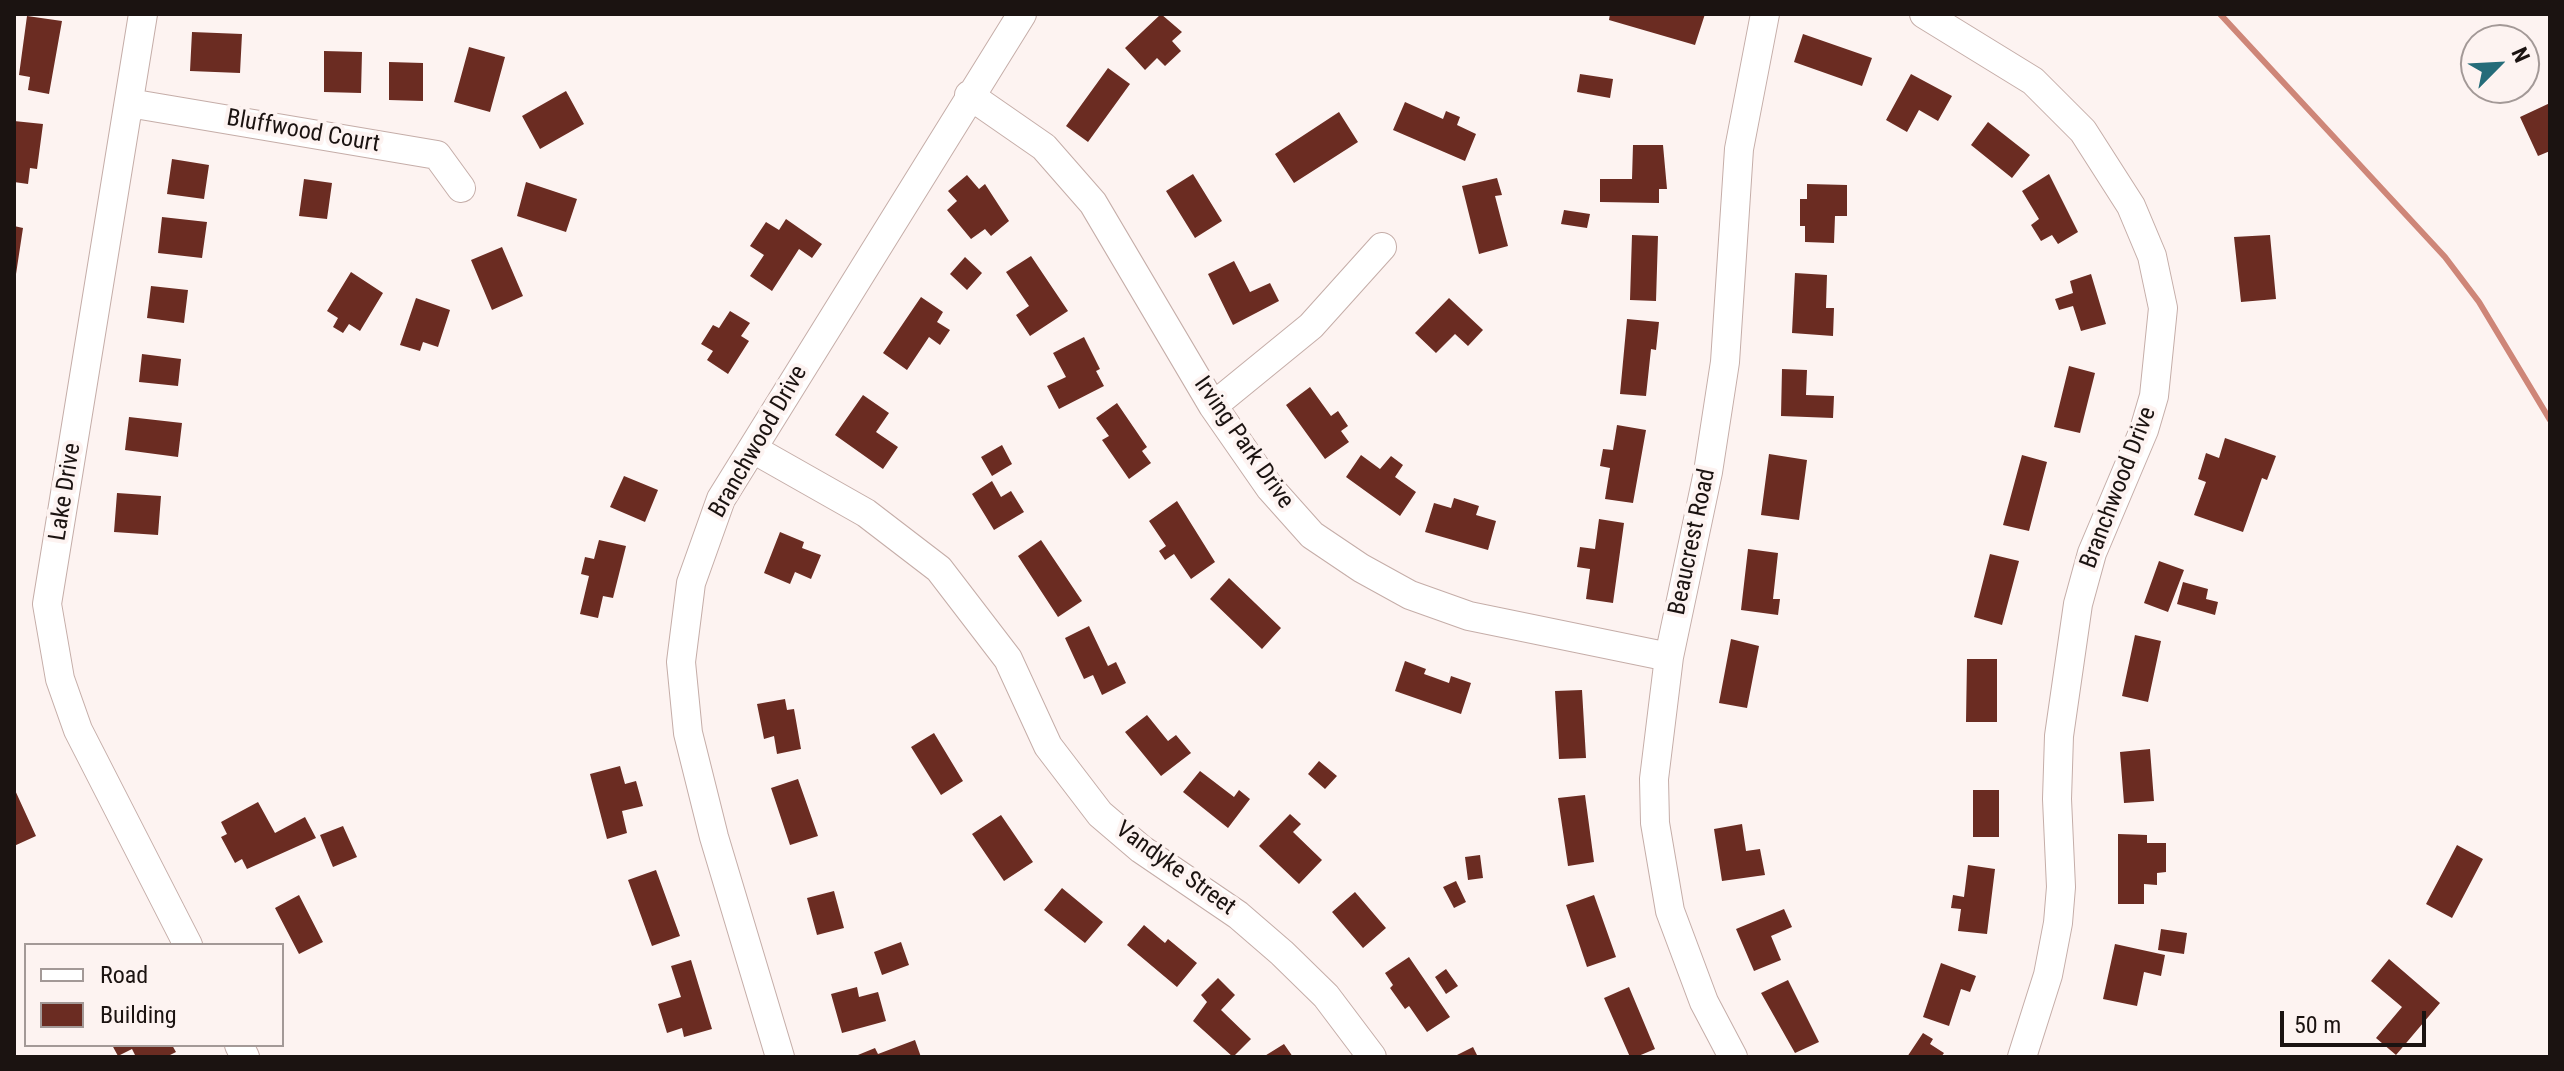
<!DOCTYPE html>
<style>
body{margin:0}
#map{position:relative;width:2564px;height:1071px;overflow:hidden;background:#fdf3f1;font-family:"Roboto Condensed",sans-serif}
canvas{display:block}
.frame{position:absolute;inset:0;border:16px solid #1b1311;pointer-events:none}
.legend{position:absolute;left:24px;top:943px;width:260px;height:104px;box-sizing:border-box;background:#fdf3f1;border:2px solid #a39997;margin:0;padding:10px 14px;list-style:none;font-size:24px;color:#1b1311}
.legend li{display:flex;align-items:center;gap:16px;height:40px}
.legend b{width:40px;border:2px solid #a39997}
.north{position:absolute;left:2460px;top:24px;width:80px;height:80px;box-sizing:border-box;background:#fdf3f1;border:2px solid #a39997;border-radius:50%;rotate:66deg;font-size:22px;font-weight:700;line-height:32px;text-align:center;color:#1b1311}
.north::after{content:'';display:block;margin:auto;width:28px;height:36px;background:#256c79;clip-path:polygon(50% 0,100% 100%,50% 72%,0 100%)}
.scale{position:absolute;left:2280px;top:1011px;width:146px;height:36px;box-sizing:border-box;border:4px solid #1b1311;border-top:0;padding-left:10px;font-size:24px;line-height:28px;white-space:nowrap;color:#1b1311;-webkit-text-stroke:6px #fdf3f1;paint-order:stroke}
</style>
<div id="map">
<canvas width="2564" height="1071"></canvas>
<div class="frame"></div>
<ul class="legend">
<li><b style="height:10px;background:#fff"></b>Road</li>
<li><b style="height:22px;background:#6b2c22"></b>Building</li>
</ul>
<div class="north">N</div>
<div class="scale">50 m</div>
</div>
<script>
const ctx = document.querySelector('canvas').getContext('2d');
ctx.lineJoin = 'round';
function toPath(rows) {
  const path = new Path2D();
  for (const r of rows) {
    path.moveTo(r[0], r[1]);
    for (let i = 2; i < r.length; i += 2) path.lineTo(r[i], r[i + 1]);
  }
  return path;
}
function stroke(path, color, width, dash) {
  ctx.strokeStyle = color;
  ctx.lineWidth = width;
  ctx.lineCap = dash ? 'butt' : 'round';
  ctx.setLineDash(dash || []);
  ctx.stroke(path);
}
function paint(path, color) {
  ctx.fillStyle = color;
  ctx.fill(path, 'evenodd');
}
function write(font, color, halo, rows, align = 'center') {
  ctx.font = font + ' "Roboto Condensed",sans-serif';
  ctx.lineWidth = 8;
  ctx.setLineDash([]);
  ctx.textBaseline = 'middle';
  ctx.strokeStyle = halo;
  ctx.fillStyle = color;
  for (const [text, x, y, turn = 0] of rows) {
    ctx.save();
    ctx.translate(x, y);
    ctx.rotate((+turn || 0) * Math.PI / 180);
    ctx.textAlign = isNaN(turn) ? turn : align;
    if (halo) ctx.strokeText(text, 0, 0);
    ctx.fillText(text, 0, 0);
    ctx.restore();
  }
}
stroke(toPath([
 [2220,14,2445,257,2479,302,2550,420]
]), '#ce8678', 6);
paint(toPath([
 [1161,14,1182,32,1172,41,1181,51,1165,66,1157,58,1145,70,1125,48],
 [1610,14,1705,14,1695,45,1609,20],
 [27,16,62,21,49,94,28,90,30,77,19,75],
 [192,32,242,34,240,73,190,71],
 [1803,34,1872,58,1862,86,1794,62],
 [469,47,505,57,490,112,454,102],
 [324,51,362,52,361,93,324,92],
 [389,62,423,63,423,101,389,100],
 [1108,68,1130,84,1088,142,1066,126],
 [1580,74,1613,79,1610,98,1577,92],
 [1911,74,1952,96,1938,121,1919,110,1907,132,1886,120],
 [566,91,584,124,540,149,522,116],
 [1405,102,1443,119,1446,111,1460,117,1457,125,1476,134,1465,161,1393,130],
 [2550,103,2550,151,2538,156,2520,117],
 [1339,112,1358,142,1294,183,1275,154],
 [14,121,43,124,37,169,30,168,28,184,14,182],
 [1988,122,2030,155,2012,178,1971,145],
 [1633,145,1663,145,1667,189,1659,189,1659,203,1600,202,1600,179,1632,179],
 [172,159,209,165,204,199,167,194],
 [1193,174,1222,221,1195,238,1166,191],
 [2049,174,2078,232,2058,244,2052,235,2041,241,2031,225,2039,219,2022,191],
 [967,175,979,189,985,184,1009,221,991,236,985,229,971,239,947,210,957,201,948,191],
 [1497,178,1502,195,1495,196,1508,246,1479,254,1462,186],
 [304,179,332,183,327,219,299,216],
 [526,182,577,199,566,232,517,216],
 [1807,184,1847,185,1847,216,1835,216,1834,243,1805,242,1805,226,1800,226,1800,199,1807,199],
 [1564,210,1590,214,1587,228,1561,224],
 [162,217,207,222,202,258,158,253],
 [786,219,822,244,812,258,799,249,772,291,750,276,764,255,750,246,766,222,779,230],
 [14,226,23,228,16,274,14,274],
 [1632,235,1658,236,1656,301,1630,300],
 [2270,235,2276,299,2241,302,2234,237],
 [502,247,523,296,492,310,471,260],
 [1031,256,1068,311,1030,336,1016,315,1029,306,1006,272],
 [965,257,982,273,967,290,950,274],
 [1234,261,1250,292,1270,283,1279,301,1233,325,1208,274],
 [351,272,383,293,360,331,349,324,343,333,333,327,338,318,327,311],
 [1795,273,1827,275,1826,308,1834,308,1833,336,1792,333],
 [2091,274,2106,324,2081,331,2073,306,2059,310,2055,299,2073,293,2070,281],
 [151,286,188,290,184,323,147,318],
 [921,297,943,312,937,322,950,330,940,345,929,337,907,370,883,353],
 [416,298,450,310,438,347,423,342,420,351,400,345],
 [1449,298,1483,330,1468,346,1455,334,1436,353,1415,333],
 [730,311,750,323,741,336,749,341,728,374,707,360,713,351,701,344,713,325,719,328],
 [1627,319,1659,322,1656,350,1651,349,1646,396,1620,394],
 [1084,337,1100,369,1096,371,1104,386,1059,409,1047,386,1066,377,1053,353],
 [142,354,181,359,178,386,139,382],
 [2069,366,2095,373,2080,433,2054,427],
 [1782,369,1807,370,1806,395,1834,396,1833,418,1781,416],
 [1310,387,1331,416,1338,411,1348,426,1341,431,1349,442,1325,459,1286,405],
 [863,395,889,413,876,432,898,447,883,469,835,435],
 [1117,403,1147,447,1142,451,1151,463,1129,479,1102,440,1109,436,1096,418],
 [129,417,182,423,178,457,125,450],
 [1617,425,1646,430,1633,503,1605,499,1610,468,1600,466,1603,449,1613,450],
 [2225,438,2276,456,2267,480,2262,478,2243,532,2194,515,2206,482,2198,479,2206,453,2219,458],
 [1002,445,1012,464,992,476,981,457],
 [1769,454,1807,460,1799,520,1761,515],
 [1361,455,1380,469,1391,456,1403,465,1395,477,1416,492,1400,516,1346,477],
 [2022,455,2047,462,2029,531,2003,525],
 [624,476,658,490,645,522,610,507],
 [992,481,1001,497,1011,491,1024,512,994,530,972,494],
 [117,493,161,496,158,535,114,532],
 [1454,498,1479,506,1476,515,1496,521,1488,550,1425,532,1434,503,1451,508],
 [1177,501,1215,562,1191,579,1174,554,1165,560,1159,551,1166,546,1149,521],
 [1599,519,1624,523,1613,603,1586,599,1590,569,1577,567,1580,547,1595,549],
 [780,532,804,542,802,548,821,555,811,579,795,572,790,584,764,573],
 [599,540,626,546,613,598,603,596,598,618,580,614,589,576,581,574,585,557,594,559],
 [1041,540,1082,601,1058,617,1018,556],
 [1748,549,1778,553,1773,599,1780,599,1778,615,1741,610],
 [1990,554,2019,561,2002,625,1974,617],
 [2159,561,2184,570,2168,612,2144,603],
 [1229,578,1281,628,1262,649,1210,599],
 [2183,582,2208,589,2206,599,2218,602,2215,615,2177,604],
 [1089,626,1108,666,1116,662,1126,683,1102,695,1093,675,1084,679,1065,638],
 [2135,635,2161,641,2148,702,2122,696],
 [1731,639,1759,646,1747,708,1719,703],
 [1967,659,1997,659,1997,722,1966,722],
 [1405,661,1426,669,1424,674,1449,683,1451,676,1471,683,1461,714,1395,691],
 [1582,690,1586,758,1559,759,1555,691],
 [785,699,787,710,794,709,801,749,777,754,774,736,764,739,757,704],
 [1147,715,1168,741,1176,735,1191,753,1161,776,1125,732],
 [934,733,963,781,941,795,911,747],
 [2150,749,2154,801,2124,803,2120,752],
 [1319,761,1337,776,1325,789,1308,774],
 [620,766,625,784,636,781,643,806,622,811,627,833,607,839,590,774],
 [1200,771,1234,797,1239,790,1250,799,1228,828,1183,792],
 [798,779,818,836,790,845,771,788],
 [14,788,36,836,14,846],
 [1973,790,1999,790,1999,837,1973,837],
 [1585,795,1594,862,1568,866,1558,798],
 [258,802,275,833,305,817,316,838,247,869,242,859,235,863,221,837,227,834,221,822],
 [1290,814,1301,824,1293,832,1322,860,1299,884,1259,846],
 [1001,815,1033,862,1004,881,972,834],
 [1742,824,1746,851,1760,849,1765,875,1722,881,1714,829],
 [343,826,357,857,333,867,320,835],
 [2118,834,2147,835,2147,843,2166,843,2166,872,2157,873,2157,885,2144,884,2144,904,2118,904],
 [2457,845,2483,859,2452,918,2426,904],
 [1480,855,1483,878,1468,880,1465,857],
 [1968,865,1995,869,1987,934,1958,931,1961,909,1951,908,1953,895,1964,897],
 [656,870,680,936,652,946,628,880],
 [1456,881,1466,902,1454,908,1443,887],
 [1062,888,1103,922,1085,943,1044,910],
 [834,891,844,928,817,935,807,898],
 [1355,892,1386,928,1363,948,1332,912],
 [299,895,323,942,299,954,275,908],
 [1594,895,1616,957,1587,967,1566,905],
 [1784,909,1792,927,1771,936,1781,960,1754,971,1736,929],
 [1144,925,1165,943,1168,939,1197,963,1177,987,1127,945],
 [2161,929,2187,933,2184,954,2158,950],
 [901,942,909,965,882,975,874,952],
 [2115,944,2165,955,2161,976,2144,972,2137,1006,2103,999],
 [1409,957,1450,1017,1427,1032,1409,1006,1405,1009,1390,988,1393,985,1385,973],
 [2389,959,2440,1003,2396,1055,2376,1038,2402,1007,2371,981],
 [691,960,712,1029,684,1037,682,1028,667,1033,658,1004,681,997,671,966],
 [1941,963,1976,976,1970,992,1961,989,1949,1026,1923,1017],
 [1446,969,1458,986,1446,994,1435,977],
 [1218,978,1235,995,1221,1010,1251,1039,1233,1057,1193,1021,1207,1002,1201,995],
 [1788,980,1819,1042,1795,1053,1761,993],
 [857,987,859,997,878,992,886,1021,842,1033,831,994],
 [1629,987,1655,1049,1636,1057,1630,1057,1604,998],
 [1923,1033,1933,1039,1930,1044,1944,1053,1941,1057,1907,1057],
 [915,1040,921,1057,853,1057,875,1048,878,1054],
 [1284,1044,1293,1057,1263,1057],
 [112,1045,172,1045,176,1052,166,1057,136,1057,132,1049,118,1056],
 [1473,1047,1478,1057,1453,1057]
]), '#6b2c22');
const minor = toPath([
 [143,14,47,604,60,679,78,730,188,945],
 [1924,14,2033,81,2083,131,2131,206,2152,256,2163,308,2154,396,2144,430,2092,553,2078,604,2059,736,2057,799,2061,887,2058,923,2048,975,2022,1057],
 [969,95,1044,147,1093,203,1213,406,1270,488,1312,535,1361,568,1410,595,1469,616,1669,657],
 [129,103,437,155,461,188],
 [1213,406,1311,326,1382,247],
 [753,449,866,513,939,569,1008,659,1048,746,1100,814,1141,849,1238,915,1282,953,1326,996,1372,1057],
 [239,1045,245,1057],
 [780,1057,714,837,688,733,681,662,691,583,721,499,1022,14],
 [1733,1057,1704,1002,1670,911,1655,823,1654,779,1669,657,1708,472,1725,362,1739,149,1765,14]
]);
stroke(minor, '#c5ada8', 30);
stroke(minor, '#fff', 28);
write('24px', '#1b1311', '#fdf3f1', [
 ["Bluffwood Court",303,132,10],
 ["Branchwood Drive",759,442,-60],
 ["Irving Park Drive",1243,443,55],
 ["Branchwood Drive",2119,488,-69],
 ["Lake Drive",66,492,-81],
 ["Beaucrest Road",1693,542,-78],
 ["Vandyke Street",1175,869,36]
]);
</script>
